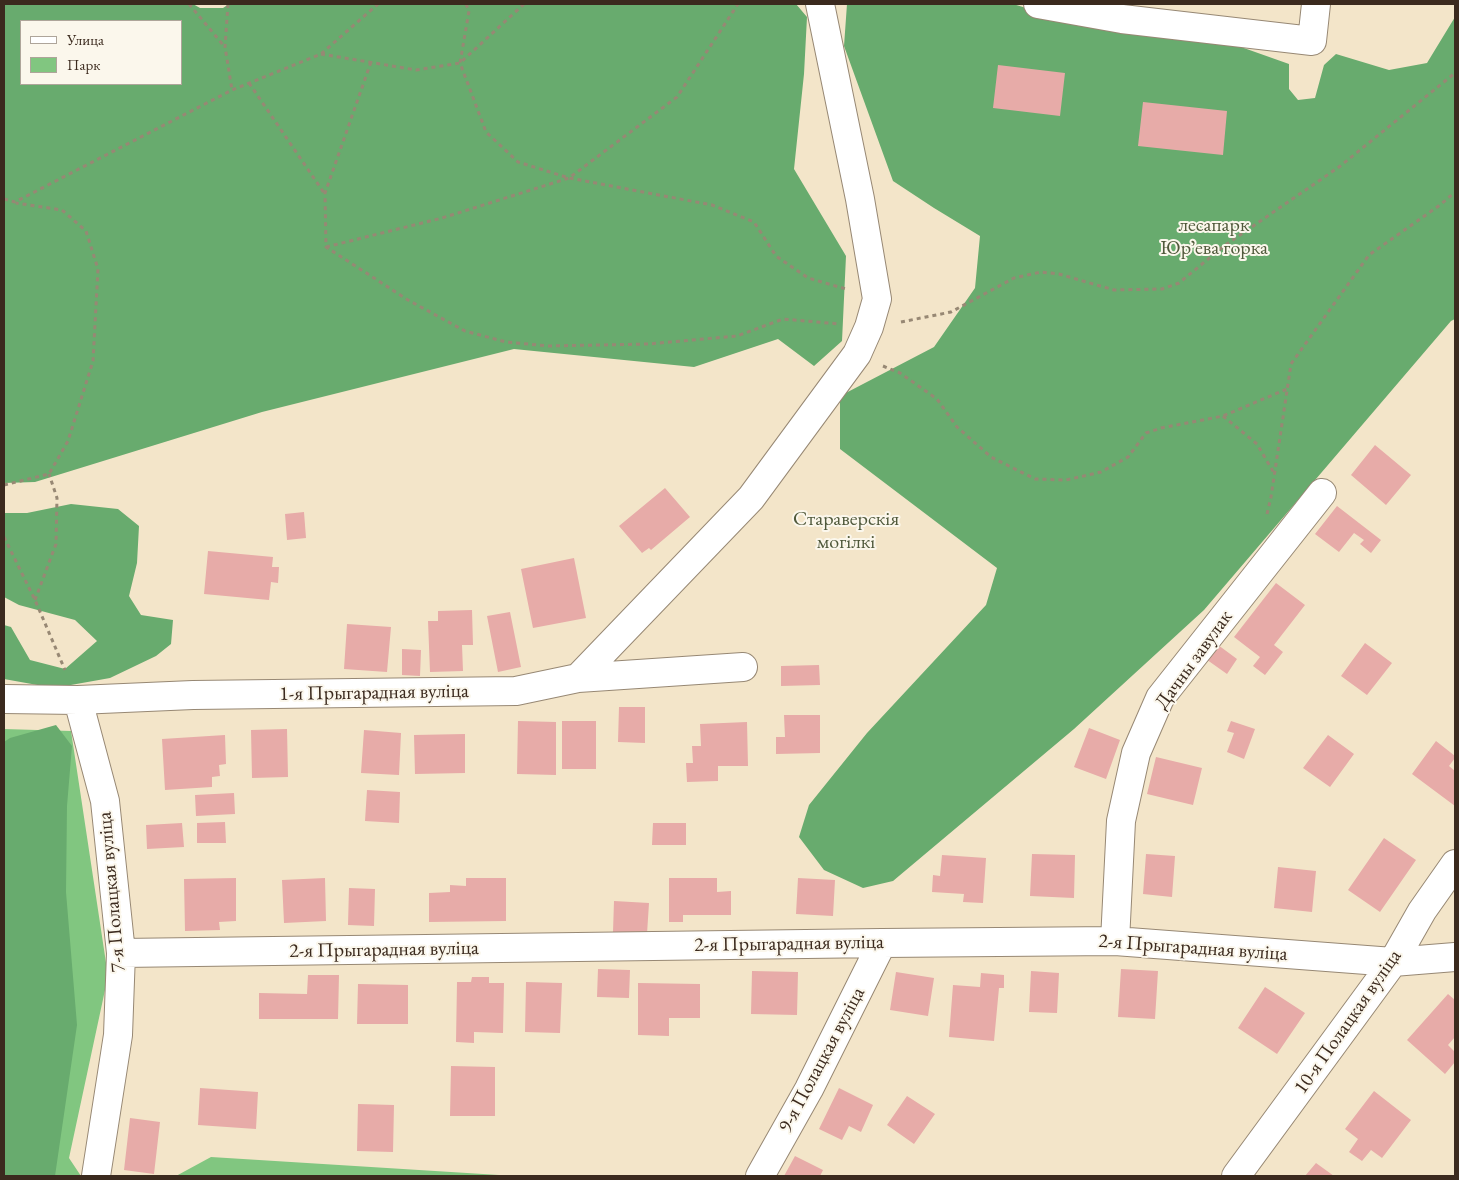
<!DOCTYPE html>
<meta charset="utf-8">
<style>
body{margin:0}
#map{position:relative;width:1459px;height:1180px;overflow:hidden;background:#f3e5c9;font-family:"EB Garamond",serif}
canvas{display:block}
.frame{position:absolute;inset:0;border:5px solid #3b2a1e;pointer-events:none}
.legend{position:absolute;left:20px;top:20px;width:162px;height:65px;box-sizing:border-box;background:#fbf7ec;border:1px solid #aea59a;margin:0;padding:6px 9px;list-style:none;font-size:15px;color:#3b2a1e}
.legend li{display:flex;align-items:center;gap:10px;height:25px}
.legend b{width:25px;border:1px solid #aea59a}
</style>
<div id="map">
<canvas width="1459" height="1180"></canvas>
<div class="frame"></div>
<ul class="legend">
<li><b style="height:6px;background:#fff"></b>Улица</li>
<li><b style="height:14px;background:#81c680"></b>Парк</li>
</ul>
</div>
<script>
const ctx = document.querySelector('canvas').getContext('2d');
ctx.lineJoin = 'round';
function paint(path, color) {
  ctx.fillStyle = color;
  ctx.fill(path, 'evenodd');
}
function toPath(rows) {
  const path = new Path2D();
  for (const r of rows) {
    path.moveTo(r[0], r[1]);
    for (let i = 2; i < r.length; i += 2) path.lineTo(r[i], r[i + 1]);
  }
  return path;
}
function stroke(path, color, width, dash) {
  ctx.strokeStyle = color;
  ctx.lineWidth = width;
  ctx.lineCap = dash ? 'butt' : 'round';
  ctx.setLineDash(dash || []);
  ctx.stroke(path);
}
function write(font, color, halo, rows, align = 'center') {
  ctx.font = font + ' "EB Garamond",serif';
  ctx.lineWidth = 4;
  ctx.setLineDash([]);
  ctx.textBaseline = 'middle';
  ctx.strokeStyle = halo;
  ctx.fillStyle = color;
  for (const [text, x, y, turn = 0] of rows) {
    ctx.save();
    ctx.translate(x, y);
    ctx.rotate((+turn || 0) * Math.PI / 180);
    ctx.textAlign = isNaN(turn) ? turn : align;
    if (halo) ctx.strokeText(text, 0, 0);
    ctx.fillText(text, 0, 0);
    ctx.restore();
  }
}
paint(toPath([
 [4,729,71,731,108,976,69,1158,81,1176,4,1176],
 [211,1157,515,1176,176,1176]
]), '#81c680');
paint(toPath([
 [4,4,193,4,200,8,223,8,229,4,796,4,807,17,804,74,794,169,846,256,842,341,814,366,778,339,694,367,514,349,262,412,35,482,4,483],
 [21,21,181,21,181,84,21,84],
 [847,4,1013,4,1063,19,1241,47,1289,64,1289,89,1298,100,1315,98,1324,65,1336,54,1389,70,1427,63,1455,17,1455,319,1451,321,1204,610,1074,729,893,881,863,888,824,870,799,837,809,805,867,733,986,605,997,568,840,449,840,396,934,347,975,288,980,236,934,208,893,181,844,46],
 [71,504,118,509,139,526,137,563,129,596,141,615,173,620,171,644,156,656,110,678,54,688,4,679,4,625,11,627,30,660,65,669,97,641,75,620,19,605,4,597,4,513,27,513],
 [56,725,72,746,67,806,66,892,77,1025,55,1176,4,1176,4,742,10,738]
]), '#68ab6e');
paint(toPath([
 [998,65,1065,73,1060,116,993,108],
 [1143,102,1227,111,1223,155,1138,146],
 [1375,445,1411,475,1386,505,1351,475],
 [665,488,690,517,651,550,649,548,642,553,619,526],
 [1337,506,1381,540,1371,553,1360,544,1364,540,1354,533,1339,552,1315,534],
 [304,512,306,538,287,540,285,514],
 [208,551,273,557,272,567,279,567,278,583,271,582,269,600,204,594],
 [574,558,586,618,533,628,521,569],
 [1276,583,1305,605,1274,645,1283,652,1265,675,1253,666,1260,657,1234,637],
 [472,610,473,645,462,645,463,671,430,672,428,621,438,621,438,611],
 [510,612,521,667,498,672,487,616],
 [347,624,391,627,387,672,344,669],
 [1214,642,1237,659,1227,674,1203,657],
 [1365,643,1392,663,1367,695,1341,676],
 [402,649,421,650,420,676,402,675],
 [819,665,820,685,781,686,781,666],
 [619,707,645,707,645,743,618,742],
 [784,715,820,715,820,753,776,754,776,737,785,737],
 [518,721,556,722,556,775,517,774],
 [562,721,596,721,596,769,562,769],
 [1231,721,1255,729,1244,759,1227,752,1234,733,1227,731],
 [747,722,748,766,718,766,718,781,687,782,686,763,693,763,692,746,701,746,700,724],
 [1089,728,1120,740,1106,779,1074,767],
 [287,729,288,777,252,778,251,730],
 [364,730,401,733,399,775,361,773],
 [465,734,465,773,415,774,414,735],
 [225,735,226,764,219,765,220,776,212,777,212,787,165,790,162,739],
 [1328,735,1354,754,1330,787,1303,768],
 [1436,741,1455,756,1455,758,1449,766,1455,771,1455,806,1412,774],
 [1156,757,1202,768,1193,805,1147,794],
 [367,790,400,792,399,823,365,821],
 [234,793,235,814,196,816,195,795],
 [225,822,226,843,197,843,197,823],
 [182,823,184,847,147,849,146,825],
 [653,823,686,823,686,845,652,845],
 [1384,838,1416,860,1380,912,1348,890],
 [1032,854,1075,855,1074,898,1030,896],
 [1146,854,1175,856,1172,897,1143,894],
 [942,855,986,858,983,903,963,902,964,894,932,892,933,875,940,876],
 [1278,867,1316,871,1312,912,1274,908],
 [236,878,236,921,219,922,220,930,185,931,184,879],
 [325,878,326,921,284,923,282,880],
 [466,878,506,878,506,921,429,922,429,893,450,892,450,885,466,886],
 [669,878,717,878,717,892,731,891,731,915,683,915,683,922,669,922],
 [798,878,835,880,833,916,796,914],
 [349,888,375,889,374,926,348,925],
 [614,901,649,903,647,934,613,932],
 [598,969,630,970,629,998,597,997],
 [1121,969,1158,971,1155,1019,1118,1017],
 [752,971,798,972,797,1015,751,1014],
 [1031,971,1059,973,1057,1013,1029,1012],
 [896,972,934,978,928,1016,890,1010],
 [981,973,1004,975,1004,988,999,988,994,1041,949,1037,953,985,980,987],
 [308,975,339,975,338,1019,259,1019,259,993,307,994],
 [472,977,489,977,489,983,504,983,503,1033,474,1032,474,1043,456,1042,457,982,471,982],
 [526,982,562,983,560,1033,525,1032],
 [638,983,700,984,700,1018,669,1018,669,1036,638,1035],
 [358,984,408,985,408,1024,357,1024],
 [1265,987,1305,1013,1277,1054,1238,1028],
 [1448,994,1455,1000,1455,1037,1448,1045,1455,1052,1455,1062,1445,1074,1407,1040],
 [451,1066,495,1067,495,1116,450,1116],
 [200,1088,258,1092,256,1129,198,1125],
 [839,1088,873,1105,861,1132,849,1126,842,1140,819,1129],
 [1374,1091,1411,1120,1382,1158,1371,1150,1362,1161,1349,1152,1358,1139,1345,1129],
 [907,1096,935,1114,914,1144,887,1125],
 [358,1104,394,1105,393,1152,357,1151],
 [130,1118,160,1122,154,1174,124,1170],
 [795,1156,823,1170,820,1176,784,1176],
 [1316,1163,1334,1176,1305,1176]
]), '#e7aba8');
const minor = toPath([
 [1038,4,1122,19,1312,41,1316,4],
 [578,678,751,498,857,354,869,327,877,299,860,199,820,4],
 [4,699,78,700,193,695,516,691,578,678,743,667],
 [78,700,105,801,121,953,118,1035,96,1176],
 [1115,941,1121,821,1136,753,1160,698,1322,493],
 [121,953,882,943,1115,941,1393,962,1455,957],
 [760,1176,809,1089,882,943],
 [1236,1176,1393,962,1422,911,1455,864]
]);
stroke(minor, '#978874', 30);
stroke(toPath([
 [189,4,224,46],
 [228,4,225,47,232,90],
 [466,4,469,11,460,63,486,132,518,162,569,178,712,205,754,222,776,256,808,278,846,289],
 [321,54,416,70,460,63,524,4],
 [371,62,325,193,326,247,408,300,465,331,506,342,549,346,648,344,737,336,783,319,840,324],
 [249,83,324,193],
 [4,199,15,202,232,90,321,54,378,4],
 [326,247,442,218,569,178,677,97,738,4],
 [901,322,951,312,1014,278,1041,272,1059,274,1114,290,1162,289,1179,283,1224,246,1339,167,1455,73],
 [883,366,900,373,937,399,957,427,991,457,1035,479,1066,480,1101,472,1128,457,1146,433,1161,428,1223,416,1287,389],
 [1223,416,1257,444,1274,473],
 [4,485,49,474,68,441,93,361,98,269,86,231,62,210,16,203],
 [1267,514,1271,497,1291,364,1369,255,1440,205,1455,192],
 [4,537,35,600,65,670],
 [35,600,56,544,57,498,49,474]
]), '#978874', 3, [4, 4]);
stroke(minor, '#fff', 28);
write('20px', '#50593b', '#fbf7ec', [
 ["лесапарк",1214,226],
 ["Юрʼева горка",1214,249],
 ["Стараверскія",846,520],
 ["могілкі",846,543]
]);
write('20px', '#3b2a1e', '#fbf7ec', [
 ["Дачны завулак",1194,660,-54],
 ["1-я Прыгарадная вуліца",374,693,-1],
 ["7-я Полацкая вуліца",112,892,-95],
 ["2-я Прыгарадная вуліца",789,944,-1],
 ["2-я Прыгарадная вуліца",1193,948,4],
 ["2-я Прыгарадная вуліца",384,950,-1],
 ["10-я Полацкая вуліца",1348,1022,-55],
 ["9-я Полацкая вуліца",822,1060,-62]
]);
</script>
